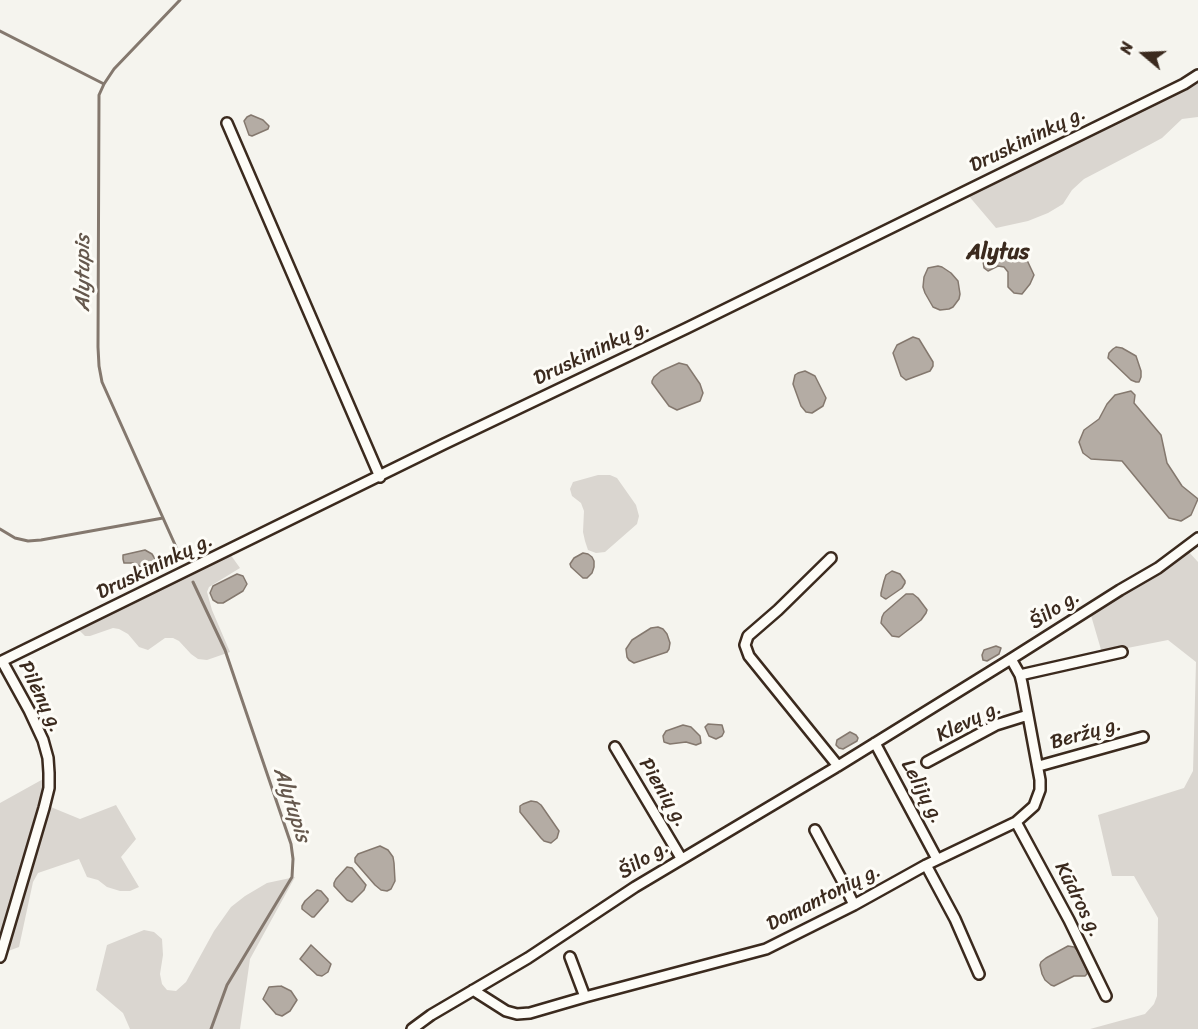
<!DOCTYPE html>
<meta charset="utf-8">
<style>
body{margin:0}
#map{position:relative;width:1198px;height:1029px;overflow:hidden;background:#f5f4ee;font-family:Sriracha,sans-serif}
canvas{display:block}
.north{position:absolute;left:1114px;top:24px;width:60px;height:60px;-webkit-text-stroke:4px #fdfcf7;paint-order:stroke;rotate:289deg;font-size:16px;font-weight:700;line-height:24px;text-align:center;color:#3b2a1e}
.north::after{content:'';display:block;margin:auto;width:21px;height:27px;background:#3b2a1e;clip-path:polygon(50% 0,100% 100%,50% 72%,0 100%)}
</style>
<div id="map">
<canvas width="1198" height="1029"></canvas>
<div class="north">N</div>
</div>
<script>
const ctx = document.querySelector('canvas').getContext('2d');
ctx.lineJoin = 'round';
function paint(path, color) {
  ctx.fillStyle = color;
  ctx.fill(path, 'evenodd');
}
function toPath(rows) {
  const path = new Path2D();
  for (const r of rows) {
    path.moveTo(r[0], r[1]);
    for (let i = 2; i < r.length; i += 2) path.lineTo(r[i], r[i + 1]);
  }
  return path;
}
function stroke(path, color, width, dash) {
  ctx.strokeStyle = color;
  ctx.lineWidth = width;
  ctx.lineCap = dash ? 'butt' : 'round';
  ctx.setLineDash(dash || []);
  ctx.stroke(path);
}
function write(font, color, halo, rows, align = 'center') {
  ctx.font = font + ' Sriracha,sans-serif';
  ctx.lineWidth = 6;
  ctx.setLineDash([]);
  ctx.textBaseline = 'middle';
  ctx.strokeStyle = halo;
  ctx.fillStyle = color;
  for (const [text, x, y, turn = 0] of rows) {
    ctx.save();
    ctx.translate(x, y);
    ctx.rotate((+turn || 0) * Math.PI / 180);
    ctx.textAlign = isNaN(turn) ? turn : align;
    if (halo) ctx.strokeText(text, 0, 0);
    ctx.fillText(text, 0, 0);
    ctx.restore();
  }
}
paint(toPath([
 [1198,83,1198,117,1182,119,1162,138,1151,144,1084,179,1072,190,1063,204,1048,213,1028,221,996,228,968,195],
 [598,475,610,475,617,478,636,505,639,516,637,524,605,552,596,553,588,550,585,541,583,532,584,511,581,503,572,496,570,489,573,482],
 [1188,551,1198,562,1198,1029,1090,1029,1145,1014,1154,1004,1157,996,1158,918,1134,876,1112,876,1098,815,1184,788,1193,771,1196,662,1168,640,1102,653,1090,612],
 [230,554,240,568,209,587,207,592,212,610,230,652,207,660,198,659,191,654,179,641,173,638,165,638,148,650,139,647,128,634,119,629,113,628,90,636,85,636,79,630],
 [45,778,41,803,80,819,116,805,136,839,121,857,139,887,130,891,120,891,107,887,98,880,87,877,79,859,38,873,33,882,19,947,0,954,0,803],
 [295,877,250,959,240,1029,130,1029,123,1013,96,990,107,945,144,930,154,932,162,939,163,955,160,974,162,984,167,990,176,991,186,982,214,931,231,907,245,896,267,883]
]), '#dad6d0');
const water = toPath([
 [251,115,263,120,269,126,268,129,252,136,249,135,244,121,247,117,251,115],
 [992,247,999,247,1016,251,1026,258,1034,275,1030,284,1022,294,1014,293,1008,287,1008,272,1004,267,998,266,988,271,984,268,982,254,987,248,992,247],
 [938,266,942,267,951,273,958,281,960,294,959,299,953,307,949,309,940,310,933,307,925,293,923,287,924,277,928,268,938,266],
 [913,337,919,339,933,362,933,366,930,371,906,380,901,376,893,353,897,345,913,337],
 [1116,347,1122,348,1136,356,1141,371,1141,377,1139,382,1136,382,1131,380,1108,358,1109,353,1113,349,1116,347],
 [679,363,687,365,700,384,703,393,700,401,677,410,669,406,652,383,652,381,654,377,661,371,679,363],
 [805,371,815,376,826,398,823,406,812,413,806,412,801,406,793,384,795,375,798,373,805,371],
 [1131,391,1135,395,1134,403,1161,435,1167,463,1182,486,1198,499,1191,515,1181,521,1169,518,1122,461,1091,459,1083,453,1079,442,1084,430,1099,419,1107,404,1115,395,1131,391],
 [145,550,152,554,155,559,151,566,144,568,133,563,124,563,123,559,123,555,145,550],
 [583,553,588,554,592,557,594,561,594,567,592,573,587,578,583,578,571,567,570,564,574,558,583,553],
 [892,571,900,574,905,581,905,583,902,588,886,599,884,598,881,596,881,593,884,581,886,575,892,571],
 [237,574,243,576,247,584,243,591,223,603,218,603,213,600,210,593,213,586,237,574],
 [906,594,913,594,918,598,927,610,926,613,921,620,899,637,892,636,881,623,882,617,884,613,906,594],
 [658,627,663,629,667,634,670,643,669,649,667,652,634,663,629,660,627,657,626,649,632,640,651,628,658,627],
 [996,646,1001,648,999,654,987,661,983,660,982,655,984,650,996,646],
 [708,724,722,725,724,732,722,736,716,739,709,736,705,727,708,724],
 [683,725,691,727,700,736,701,743,696,745,686,742,670,744,664,742,663,736,666,731,683,725],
 [850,732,856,735,858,738,857,741,843,749,839,748,836,745,837,740,850,732],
 [531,801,537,802,541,805,559,831,557,838,551,843,544,841,541,838,520,812,520,806,523,804,531,801],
 [380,846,388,850,393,857,394,863,395,881,391,889,387,891,381,890,375,885,355,862,355,858,358,854,380,846],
 [347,867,352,868,366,885,364,890,352,902,347,900,334,886,334,883,336,879,347,867],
 [317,890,321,891,328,899,328,901,314,917,312,917,302,909,302,906,305,901,317,890],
 [311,945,331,964,328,972,322,976,317,975,300,959,311,945],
 [1068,946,1074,947,1078,951,1087,971,1087,974,1085,976,1074,976,1054,986,1051,985,1045,980,1042,974,1040,965,1041,962,1046,958,1068,946],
 [281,986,291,991,297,1000,290,1011,282,1016,276,1014,263,999,269,987,281,986]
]);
paint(water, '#b4aca4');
stroke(water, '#84786e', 1.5);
stroke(toPath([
 [180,0,114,69,104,84,99,95,98,347,99,366,102,382,181,558],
 [0,31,104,84],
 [0,529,15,538,28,541,41,540,163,518],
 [193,582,225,650,291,844,293,859,292,877,227,985,211,1029]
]), '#84786e', 3);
const minor = toPath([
 [227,123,380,477],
 [831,558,778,610,748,636,745,645,749,656,838,766],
 [0,662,444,444,687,328,1184,84,1198,75],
 [1020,675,1122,652],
 [875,743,937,859],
 [615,747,681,858],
 [927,762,996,725,1028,715],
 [1039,766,1143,737],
 [1016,822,1069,920,1106,996],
 [815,830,844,884,854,905],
 [926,865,955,919,979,974],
 [0,957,44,808,49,788,49,773,48,758,43,740,29,710,2,661],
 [570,957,585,997],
 [473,990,506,1011,517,1014,530,1013,585,997,766,949,854,905,926,865,1016,822,1034,806,1040,790,1040,780,1022,683,1020,675,1011,659],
 [412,1029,431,1015,528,958,635,887,838,766,1011,659,1120,590,1158,568,1198,538]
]);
stroke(minor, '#3b2a1e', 14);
stroke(minor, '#fdfcf7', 9);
write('20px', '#3b2a1e', '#fdfcf7', [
 ["Druskininkų g.",1028,140,-26],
 ["Druskininkų g.",592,353,-26],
 ["Druskininkų g.",155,567,-26],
 ["Šilo g.",1055,610,-33],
 ["Pilėnų g.",40,697,64],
 ["Klevų g.",969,722,-26],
 ["Beržų g.",1086,734,-16],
 ["Lelijų g.",922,792,62],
 ["Pienių g.",663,793,59],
 ["Šilo g.",644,860,-32],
 ["Domantonių g.",824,898,-27],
 ["Kūdros g.",1078,900,63]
]);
write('italic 21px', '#65584d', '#fdfcf7', [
 ["Alytupis",84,273,-90],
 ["Alytupis",291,805,72]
]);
write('bold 22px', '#3b2a1e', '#fdfcf7', [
 ["Alytus",998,253]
]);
</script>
